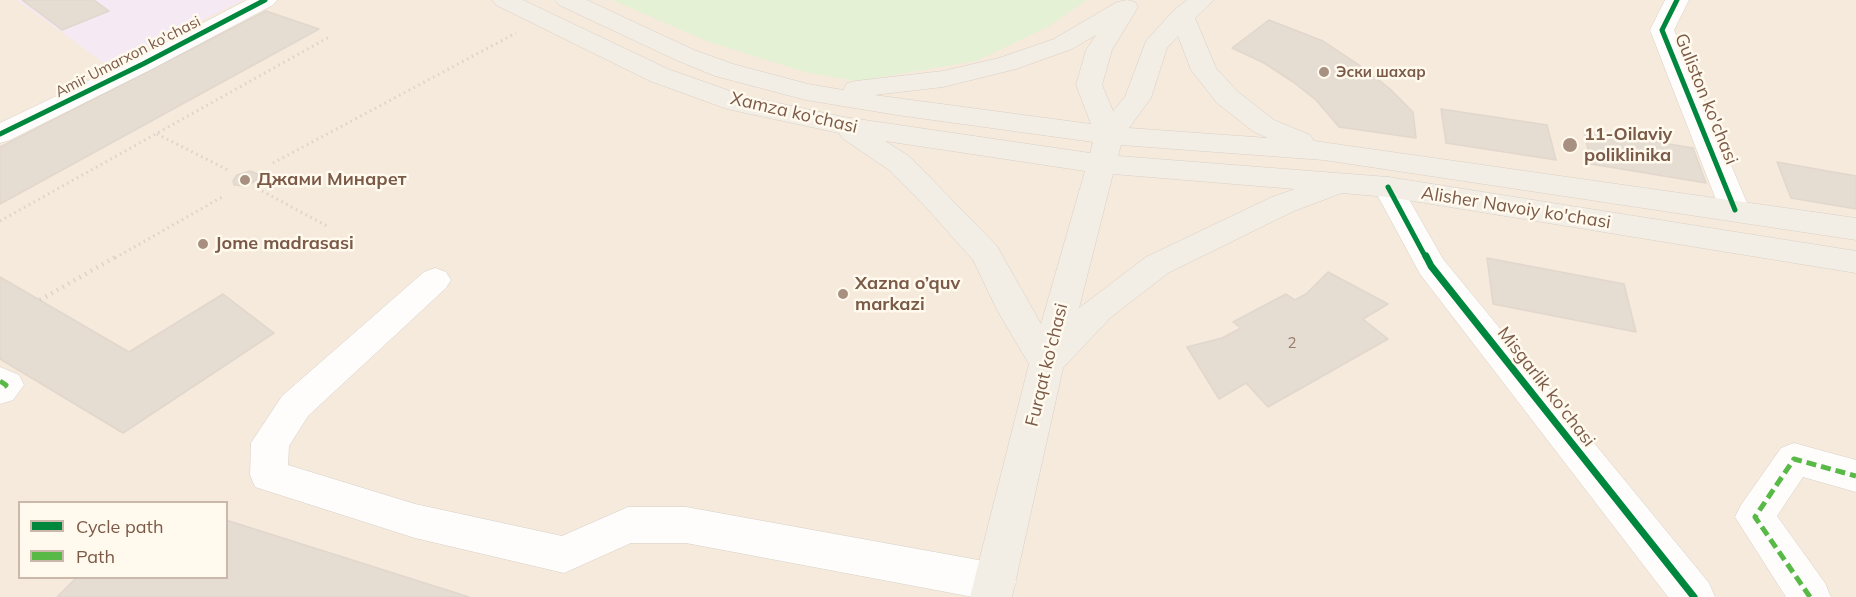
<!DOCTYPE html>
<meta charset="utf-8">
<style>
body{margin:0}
#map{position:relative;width:1856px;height:597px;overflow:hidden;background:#f8f4eb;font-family:Mulish,sans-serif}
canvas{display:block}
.legend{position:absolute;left:18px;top:501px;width:210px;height:78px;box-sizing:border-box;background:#fff9ee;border:2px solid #cab9ab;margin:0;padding:8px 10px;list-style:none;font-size:18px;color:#7b5a47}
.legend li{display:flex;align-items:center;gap:12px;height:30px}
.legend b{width:30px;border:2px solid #cab9ab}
</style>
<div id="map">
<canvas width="1856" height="597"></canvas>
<ul class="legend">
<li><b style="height:8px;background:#00873e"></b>Cycle path</li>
<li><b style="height:8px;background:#58b947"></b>Path</li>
</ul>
</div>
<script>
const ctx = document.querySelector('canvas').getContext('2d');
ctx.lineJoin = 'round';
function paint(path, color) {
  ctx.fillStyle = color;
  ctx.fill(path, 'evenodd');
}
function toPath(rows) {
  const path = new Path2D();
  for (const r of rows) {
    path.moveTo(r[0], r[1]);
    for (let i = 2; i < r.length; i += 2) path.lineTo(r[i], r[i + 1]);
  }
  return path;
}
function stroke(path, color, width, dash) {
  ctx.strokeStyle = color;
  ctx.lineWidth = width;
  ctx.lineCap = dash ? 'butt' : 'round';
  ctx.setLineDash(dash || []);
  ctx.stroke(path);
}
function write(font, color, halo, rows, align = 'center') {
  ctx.font = font + ' Mulish,sans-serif';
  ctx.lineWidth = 5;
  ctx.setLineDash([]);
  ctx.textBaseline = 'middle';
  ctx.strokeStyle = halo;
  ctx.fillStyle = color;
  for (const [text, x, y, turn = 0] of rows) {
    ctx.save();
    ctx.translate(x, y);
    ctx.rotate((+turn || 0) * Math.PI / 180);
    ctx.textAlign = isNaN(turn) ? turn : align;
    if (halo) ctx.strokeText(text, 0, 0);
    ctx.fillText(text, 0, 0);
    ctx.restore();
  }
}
paint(toPath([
 [0,0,1856,0,1856,597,0,597],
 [20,502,226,502,226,578,20,578]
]), '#f5eadb');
paint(toPath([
 [17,0,243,0,108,66]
]), '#f5eaf4');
paint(toPath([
 [612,0,1087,0,1046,28,976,61,857,81,809,73,709,42]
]), '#e4f1d4');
const building = toPath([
 [22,0,94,0,109,11,62,30,22,0],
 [266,11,319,29,0,204,0,147,266,11],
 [1269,20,1323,41,1362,67,1389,88,1413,112,1416,138,1339,127,1316,100,1293,82,1264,63,1232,48,1269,20],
 [1441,109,1547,125,1556,160,1446,143,1441,109],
 [1584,130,1693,148,1706,183,1591,164,1584,130],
 [1777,162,1856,176,1856,209,1791,198,1777,162],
 [250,171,258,174,256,181,244,186,234,185,233,181,237,175,250,171],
 [1487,258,1624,284,1636,332,1493,304,1487,258],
 [1328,272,1388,304,1363,319,1388,339,1268,407,1246,383,1219,399,1187,347,1222,338,1241,328,1233,322,1286,294,1295,300,1306,294,1328,272],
 [0,277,129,352,223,294,274,333,123,433,0,359,0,277],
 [226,520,469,597,57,597,76,578,226,578,226,520]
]);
paint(building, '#e5dcd2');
stroke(building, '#e2d7cc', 1.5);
const minor = toPath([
 [247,0,277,0,273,5,152,69,10,140,0,143,0,123,134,59,247,0],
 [1665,0,1689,0,1674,30,1750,210,1746,217,1735,220,1724,217,1720,210,1650,30,1665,0],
 [1388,177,1398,180,1443,259,1709,583,1715,597,1668,597,1420,274,1373,187,1378,180,1388,177],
 [435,268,446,272,451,280,446,288,308,416,289,446,288,465,415,504,562,536,628,507,686,507,995,563,1010,568,1016,582,1010,596,973,597,686,543,631,543,564,573,415,538,255,487,250,475,251,443,282,396,424,272,435,268],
 [0,367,19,375,24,385,13,400,0,404,0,367],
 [1794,443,1856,460,1856,492,1803,477,1777,516,1825,583,1831,597,1786,597,1735,517,1741,505,1781,448,1794,443]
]);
const major = toPath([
 [492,0,523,0,668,69,744,96,844,117,1090,153,1093,142,897,115,806,100,715,76,676,60,559,5,555,0,587,0,694,50,733,64,808,84,843,90,847,83,856,81,943,71,999,58,1054,39,1117,2,1127,0,1135,2,1138,7,1112,50,1102,85,1113,111,1125,97,1146,41,1173,11,1187,0,1214,0,1195,18,1216,68,1237,91,1274,120,1310,135,1314,141,1856,218,1856,240,1324,160,1121,145,1118,156,1388,177,1856,251,1856,273,1388,197,1342,193,1294,211,1168,273,1110,318,1063,368,1012,597,970,597,1029,364,997,310,973,260,923,204,889,170,842,138,839,133,727,109,650,81,496,5,492,0],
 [1096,35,1086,50,1076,85,1091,124,874,95,943,87,1016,69,1072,49,1096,35],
 [1178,36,1191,70,1217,103,1254,132,1268,138,1129,128,1151,98,1167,48,1178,36],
 [885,141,1085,171,1041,324,997,246,909,156,885,141],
 [1113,174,1295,189,1272,197,1146,257,1079,308,1113,174]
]);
stroke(minor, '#d8d1c9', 1);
stroke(major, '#dad0c8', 1);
stroke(toPath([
 [157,134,228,170],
 [273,163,516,33],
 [262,191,327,226],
 [0,221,331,36],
 [115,258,222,197]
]), '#dcd3cc', 3, [1.5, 4]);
stroke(toPath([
 [40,300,117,256]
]), '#dcd3cc', 4.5, [1.5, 5]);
paint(minor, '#fefdfc');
paint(major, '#f3eee5');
stroke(toPath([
 [0,381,6,385,0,390],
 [1810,597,1755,517,1794,459,1856,476]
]), '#58b947', 5, [10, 5]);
stroke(toPath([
 [1677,0,1662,30,1735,210],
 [0,134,143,64,265,0],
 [1388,187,1426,258]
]), '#00873e', 5);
stroke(toPath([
 [1426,256,1431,266,1694,597]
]), '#00873e', 7);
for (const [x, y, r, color] of [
 [1324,72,6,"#a79080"],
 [1570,145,8,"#a79080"],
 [245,180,6,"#a79080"],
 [203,244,6,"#a79080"],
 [843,294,6,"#a79080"]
]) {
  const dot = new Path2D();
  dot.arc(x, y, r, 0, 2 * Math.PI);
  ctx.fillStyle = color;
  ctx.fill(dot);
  stroke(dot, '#fff9ee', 2);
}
write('15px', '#7b5a47', '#fff9ee', [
 ["Amir Umarxon ko'chasi",128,57,-27]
]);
write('bold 15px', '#7b5a47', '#fff9ee', [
 ["Эски шахар",1336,72]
], 'left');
write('15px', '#977c6c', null, [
 ["2",1292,343]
]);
write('18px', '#7b5a47', '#fff9ee', [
 ["Guliston ko'chasi",1706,99,68],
 ["Xamza ko'chasi",794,113,13],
 ["Alisher Navoiy ko'chasi",1516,208,9],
 ["Furqat ko'chasi",1047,365,-76],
 ["Misgarlik ko'chasi",1546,387,52]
]);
write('bold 18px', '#7b5a47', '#fff9ee', [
 ["11-Oilaviy",1584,135],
 ["poliklinika",1584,156],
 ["Джами Минарет",257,180],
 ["Jome madrasasi",215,244],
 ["Xazna o’quv",855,284],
 ["markazi",855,305]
], 'left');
</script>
